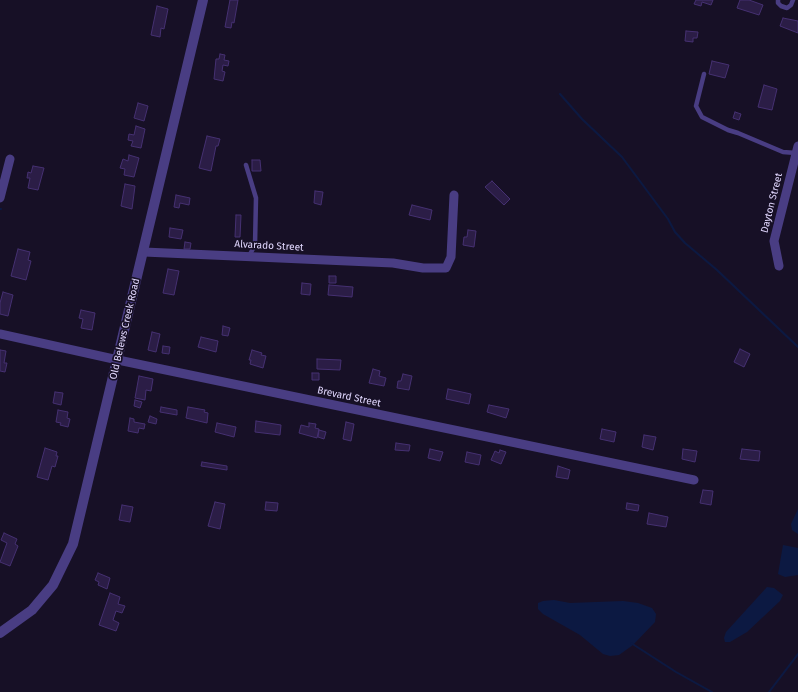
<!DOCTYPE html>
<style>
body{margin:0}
canvas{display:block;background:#171026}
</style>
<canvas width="798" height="692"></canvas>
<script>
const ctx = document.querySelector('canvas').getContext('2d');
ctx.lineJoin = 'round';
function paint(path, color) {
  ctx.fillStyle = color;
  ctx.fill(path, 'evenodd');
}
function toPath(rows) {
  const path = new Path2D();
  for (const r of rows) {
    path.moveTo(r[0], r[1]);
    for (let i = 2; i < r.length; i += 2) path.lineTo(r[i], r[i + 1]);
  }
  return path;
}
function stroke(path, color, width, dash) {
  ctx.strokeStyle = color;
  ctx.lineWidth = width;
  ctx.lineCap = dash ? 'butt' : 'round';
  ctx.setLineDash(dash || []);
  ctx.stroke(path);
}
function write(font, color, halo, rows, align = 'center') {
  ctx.font = font + ' "Fira Sans",sans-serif';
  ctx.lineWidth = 3.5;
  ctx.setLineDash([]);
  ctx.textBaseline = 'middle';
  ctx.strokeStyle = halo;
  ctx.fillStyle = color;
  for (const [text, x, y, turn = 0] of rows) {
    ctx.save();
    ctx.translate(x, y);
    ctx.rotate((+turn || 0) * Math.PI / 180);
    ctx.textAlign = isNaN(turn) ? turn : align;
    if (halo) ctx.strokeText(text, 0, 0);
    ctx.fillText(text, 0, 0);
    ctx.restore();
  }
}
paint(toPath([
 [798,509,798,534,792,530,791,524],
 [783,545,798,548,798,575,785,577,778,574],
 [767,587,774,588,783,595,780,601,747,632,730,642,725,642,724,638,726,632],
 [554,600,570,603,623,601,638,603,652,608,656,614,655,622,633,645,619,655,610,656,603,654,580,635,543,614,538,609,538,603,543,601]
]), '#0c1942');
stroke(toPath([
 [560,94,582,119,622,157,668,219,675,232,685,243,717,270,798,347],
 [0,209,1,209],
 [631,643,676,672,712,692],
 [769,692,798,654]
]), '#0c1942', 2);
const building = toPath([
 [230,0,238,0,234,23,232,22,231,28,225,27,230,0],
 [696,0,713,0,711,5,702,2,701,6,694,4,696,0],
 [740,0,749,0,763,5,759,15,737,8,740,0],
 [157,6,168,9,164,29,161,28,160,37,151,35,157,6],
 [783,18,798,21,798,33,780,26,783,18],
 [686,31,698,32,697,38,693,38,693,42,685,41,686,31],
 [220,54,225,55,224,60,229,61,228,66,223,65,222,71,225,72,223,81,214,79,216,59,219,59,220,54],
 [712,61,729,65,725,78,709,74,712,61],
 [764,85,777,89,772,110,758,107,764,85],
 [138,103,148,106,144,121,134,118,138,103],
 [735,112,741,114,739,120,733,118,735,112],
 [136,126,145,129,141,148,131,146,133,141,128,140,129,134,134,135,136,126],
 [207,136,220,139,218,146,216,146,211,171,199,168,207,136],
 [129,155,139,158,134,177,124,175,125,169,120,168,123,159,128,161,129,155],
 [252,160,260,160,261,171,252,171,252,160],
 [33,166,44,168,38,190,28,188,30,178,27,178,28,172,31,173,33,166],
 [492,181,510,199,504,205,485,187,492,181],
 [125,184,135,186,132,209,121,206,125,184],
 [315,191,323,192,321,205,314,203,315,191],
 [176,195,190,198,189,205,180,203,179,208,174,207,176,195],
 [412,205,432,210,430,220,409,215,412,205],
 [236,215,241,215,240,237,235,237,236,215],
 [170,228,183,230,181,239,169,237,170,228],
 [468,230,476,231,474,247,463,245,464,237,467,237,468,230],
 [185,242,191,243,190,249,184,249,185,242],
 [18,249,30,252,28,260,31,261,26,280,11,276,18,249],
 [168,269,179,271,174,295,163,293,168,269],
 [329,276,336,276,336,283,329,283,329,276],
 [302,283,311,284,310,295,301,294,302,283],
 [329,285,353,287,352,297,328,295,329,285],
 [3,292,13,295,8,316,0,314,0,303,3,292],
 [81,310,95,313,92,330,81,328,83,319,79,318,81,310],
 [223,326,230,328,228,336,222,335,223,326],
 [152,332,160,334,156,352,148,350,152,332],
 [201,337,218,341,216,352,198,347,201,337],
 [163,346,170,347,169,354,162,353,163,346],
 [740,349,750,354,744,367,734,362,740,349],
 [0,350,6,351,4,363,7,363,5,372,0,371,0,350],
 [252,350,262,353,261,355,266,356,263,368,250,364,251,360,249,360,252,350],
 [317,359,341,360,340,370,317,369,317,359],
 [373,369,380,371,379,376,386,378,384,386,369,383,373,369],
 [312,373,319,373,319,380,312,380,312,373],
 [403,374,412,376,409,390,397,388,398,381,401,381,403,374],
 [139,376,153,379,151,391,146,390,145,400,135,398,139,376],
 [448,389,471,394,469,404,446,399,448,389],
 [55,392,63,393,61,405,53,403,55,392],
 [135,400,142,402,140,408,134,406,135,400],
 [489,405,509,409,506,418,487,412,489,405],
 [161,407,177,410,177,415,160,412,161,407],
 [188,407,205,410,204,412,208,413,207,423,186,418,188,407],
 [58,410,68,412,67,418,70,419,68,427,60,425,61,423,56,422,58,410],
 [150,416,157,419,156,424,148,422,150,416],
 [130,418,134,419,134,422,145,424,144,429,139,428,138,433,128,431,130,418],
 [256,421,281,425,280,435,255,432,256,421],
 [346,422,354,424,351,441,343,439,346,422],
 [217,423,236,427,234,437,215,432,217,423],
 [309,423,316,424,315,428,319,429,317,438,299,433,301,425,309,427,309,423],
 [602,429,616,432,614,442,600,439,602,429],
 [319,430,326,432,324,439,318,437,319,430],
 [644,435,656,437,653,450,642,447,644,435],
 [396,443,410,445,409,451,395,450,396,443],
 [45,448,57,452,56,456,58,456,55,467,52,466,48,480,37,477,45,448],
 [430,449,443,452,440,461,428,458,430,449],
 [683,449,697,451,695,462,682,459,683,449],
 [742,449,760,451,759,461,740,459,742,449],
 [500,450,506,452,501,464,491,460,495,451,499,453,500,450],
 [467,452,481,455,479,465,465,462,467,452],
 [202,462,227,466,227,470,201,466,202,462],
 [558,466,570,470,568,479,556,477,558,466],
 [703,490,713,491,711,505,700,503,703,490],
 [215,502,225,504,220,529,208,526,215,502],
 [266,502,278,503,277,511,265,510,266,502],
 [627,503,639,505,638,511,626,509,627,503],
 [122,505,133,507,130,522,119,520,122,505],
 [649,513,668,517,666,527,647,524,649,513],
 [4,533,17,539,15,544,18,546,10,566,0,562,7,543,1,540,4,533],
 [98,573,110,578,107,589,98,585,99,582,95,580,98,573],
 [110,593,120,597,118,604,125,606,122,613,116,611,113,620,119,623,116,631,99,625,110,593]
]);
paint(building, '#2b1d46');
stroke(building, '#453071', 1);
stroke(toPath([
 [778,0,778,3,781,6,787,8,791,5,793,0],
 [704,74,696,106,702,117,728,130,738,133,783,152,796,153],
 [246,165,256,198,255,245,249,256]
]), '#493d83', 4.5);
stroke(toPath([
 [0,198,10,159],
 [144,252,393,263,423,268,446,268,451,257,454,195],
 [779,266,774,241,798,146],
 [0,334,118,360,694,480]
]), '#493d83', 9);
stroke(toPath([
 [0,633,32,610,53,585,73,544,203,0]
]), '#493d83', 10);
write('10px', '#e0d6fd', '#171026', [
 ["Dayton Street",772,203,-76],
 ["Alvarado Street",269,246,3],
 ["Old Belews Creek Road",125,329,-77],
 ["Brevard Street",349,397,12]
]);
</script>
